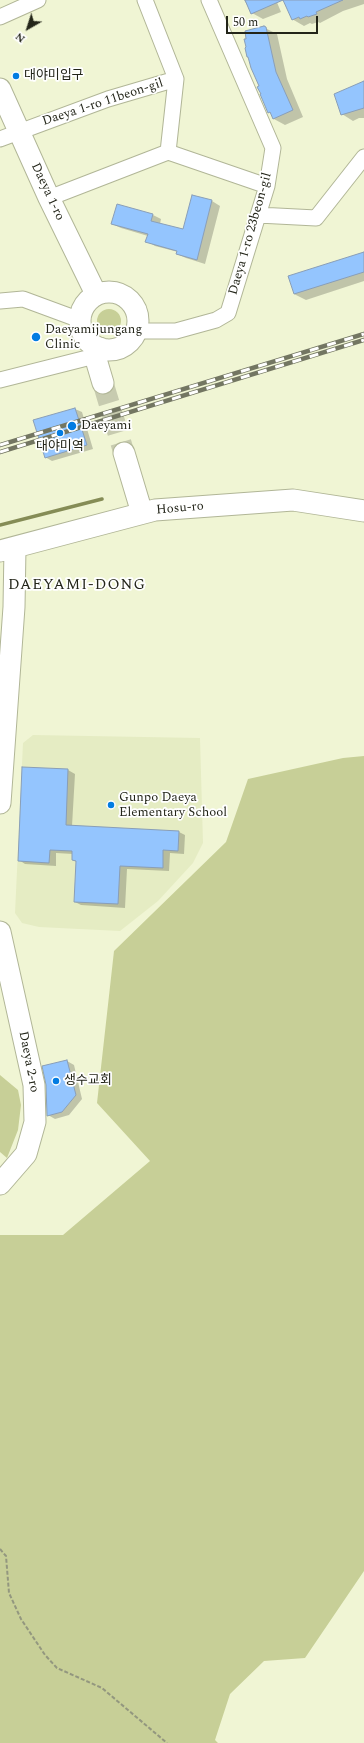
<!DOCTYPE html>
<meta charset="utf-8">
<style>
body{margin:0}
#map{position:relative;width:364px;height:1743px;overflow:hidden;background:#f0f5d4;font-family:Spectral,serif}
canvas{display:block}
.north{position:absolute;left:8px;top:8px;width:40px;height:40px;-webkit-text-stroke:3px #fff;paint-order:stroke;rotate:219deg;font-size:11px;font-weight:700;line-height:16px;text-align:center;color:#232519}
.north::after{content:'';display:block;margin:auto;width:14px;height:18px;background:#232519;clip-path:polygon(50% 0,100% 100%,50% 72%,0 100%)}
.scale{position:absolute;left:226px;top:16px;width:92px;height:18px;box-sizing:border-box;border:2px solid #232519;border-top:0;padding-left:5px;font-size:12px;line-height:14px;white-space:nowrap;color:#232519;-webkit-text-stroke:3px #fff;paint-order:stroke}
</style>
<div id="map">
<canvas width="364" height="1743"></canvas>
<div class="north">N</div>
<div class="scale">50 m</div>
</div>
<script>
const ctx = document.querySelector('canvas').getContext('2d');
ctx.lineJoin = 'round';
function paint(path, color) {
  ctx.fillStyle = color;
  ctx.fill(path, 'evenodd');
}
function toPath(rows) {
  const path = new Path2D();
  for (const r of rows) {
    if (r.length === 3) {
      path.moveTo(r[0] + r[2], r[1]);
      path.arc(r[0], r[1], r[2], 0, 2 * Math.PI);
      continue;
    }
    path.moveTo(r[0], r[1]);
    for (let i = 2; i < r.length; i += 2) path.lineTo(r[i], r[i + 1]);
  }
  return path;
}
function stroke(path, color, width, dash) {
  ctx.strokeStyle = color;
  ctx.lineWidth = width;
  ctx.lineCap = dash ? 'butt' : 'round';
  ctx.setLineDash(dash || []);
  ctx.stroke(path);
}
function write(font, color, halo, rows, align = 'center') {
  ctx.font = font + ' Spectral,"Noto Sans KR",serif';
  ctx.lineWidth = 3.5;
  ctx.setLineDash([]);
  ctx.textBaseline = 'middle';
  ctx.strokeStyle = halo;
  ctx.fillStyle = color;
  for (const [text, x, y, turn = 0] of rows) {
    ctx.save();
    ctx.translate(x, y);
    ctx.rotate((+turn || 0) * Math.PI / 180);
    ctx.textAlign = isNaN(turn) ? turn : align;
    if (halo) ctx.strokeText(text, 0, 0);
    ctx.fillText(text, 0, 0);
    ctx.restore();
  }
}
paint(toPath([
 [33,735,200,738,203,843,193,863,158,901,120,931,39,927,22,923,15,913,23,743]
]), '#e5ecc3');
paint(toPath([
 [109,321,12],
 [364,756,364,1571,305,1658,264,1661,230,1694,215,1740,218,1743,0,1743,0,1235,63,1235,150,1161,97,1103,114,951,226,842,248,779,343,758],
 [0,1075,18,1090,21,1105,18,1130,7,1158,0,1152]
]), '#c7cf97');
paint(toPath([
 [244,0,276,0,281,12,263,19,252,13],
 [286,0,364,0,364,4,343,11,320,23,318,22,312,24,310,23,304,26,292,19],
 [265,28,277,34,287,79,303,117,285,125,274,119,272,114,269,112,260,86],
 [364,82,364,118,359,118,353,121,342,114],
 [193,196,212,201,220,206,205,264,186,258,177,254,178,252,155,246,147,241,148,236,121,228,112,224,153,215,161,219,160,224,184,230],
 [364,253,364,281,306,300,294,294],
 [75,409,82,412,93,449,52,461,45,457,35,420],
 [23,768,68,770,75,774,72,826,179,832,185,835,184,854,170,853,169,871,127,869,125,908,81,905,75,902,77,862,73,860,73,854,56,853,56,866,25,864,19,860],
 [67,1061,74,1065,82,1099,69,1115,55,1119,48,1115]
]), '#0003');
stroke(toPath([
 [0,525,102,499]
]), '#858c56', 3.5);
const building = toPath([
 [245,0,283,0,251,14,245,0],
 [283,0,343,0,316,12,317,14,308,17,307,16,300,19,299,17,292,20,283,0],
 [264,26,266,27,276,72,293,110,273,119,270,112,268,113,260,94,261,94,257,87,259,86,251,68,248,57,247,57,245,48,246,47,244,39,246,39,245,31,264,26],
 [364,81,364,108,341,115,334,94,364,81],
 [192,195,212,200,197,260,176,254,177,251,145,242,148,234,111,224,117,204,153,214,151,221,183,229,192,195],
 [364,252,364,272,294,294,288,276,364,252],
 [75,408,87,445,45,458,33,420,75,408],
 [22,767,68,769,66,825,179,831,178,851,163,850,163,868,120,866,118,904,74,902,76,861,72,860,72,851,50,850,49,863,18,861,22,767],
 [67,1060,76,1095,62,1112,47,1116,46,1085,42,1066,67,1060]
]);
paint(building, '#94c5fe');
stroke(building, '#899eb7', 1);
stroke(toPath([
 [103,383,124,453]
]), '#c7cbaf', 21, [21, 10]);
const street = toPath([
 [0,17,38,0],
 [0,139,108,99,176,79,145,0],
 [168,152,176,79],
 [49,198,168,152,267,186],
 [258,215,316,218,364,157],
 [0,301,23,299,80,320],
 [136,331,176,331,216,320,228,313,267,186,273,148,209,0],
 [0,380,95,356]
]);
const secondary = toPath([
 [0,89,49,198,96,294],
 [109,321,29],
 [100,348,95,356,103,383],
 [124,453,142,513],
 [0,551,155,510,293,500,364,511],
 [0,803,14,607,15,548],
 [0,932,34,1085,35,1122,26,1154,0,1184]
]);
stroke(street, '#b1b697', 17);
stroke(secondary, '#b1b697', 23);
stroke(toPath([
 [0,1549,6,1556,9,1593,21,1619,45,1655,57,1668,102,1688,167,1743]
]), '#93977f', 2, [4, 2]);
stroke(street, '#fff', 15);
stroke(secondary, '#fff', 21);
const rail = toPath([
 [0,445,364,334],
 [0,452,364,340]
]);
stroke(rail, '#737662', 4.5);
stroke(rail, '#fff', 3, [9]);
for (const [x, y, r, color] of [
 [16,76,4,"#027ce2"],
 [36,337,5,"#027ce2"],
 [72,426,5,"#027ce2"],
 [60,433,4,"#027ce2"],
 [111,805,4,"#027ce2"],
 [56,1081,4,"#027ce2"]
]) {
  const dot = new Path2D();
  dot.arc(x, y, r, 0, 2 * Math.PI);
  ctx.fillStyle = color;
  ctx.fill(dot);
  stroke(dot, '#fff', 1.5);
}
write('13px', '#232519', '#fff', [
 ["대야미입구",24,76],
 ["Daeyamijungang",45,330],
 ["Clinic",45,345],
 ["Daeyami",81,426],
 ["대야미역",60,447,"center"],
 ["Gunpo Daeya",119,798],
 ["Elementary School",119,813],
 ["생수교회",64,1081]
], 'left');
write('13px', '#232519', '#fff', [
 ["Daeya 1-ro 11beon-gil",103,103,-18],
 ["Daeya 1-ro",47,192,65],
 ["Daeya 1-ro 23beon-gil",251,234,-74],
 ["Hosu-ro",180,509,-5],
 ["Daeya 2-ro",28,1062,79]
]);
ctx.letterSpacing = '1px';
write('15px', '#232519', '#fff', [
 ["DAEYAMI-DONG",77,586]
]);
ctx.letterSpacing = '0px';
</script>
